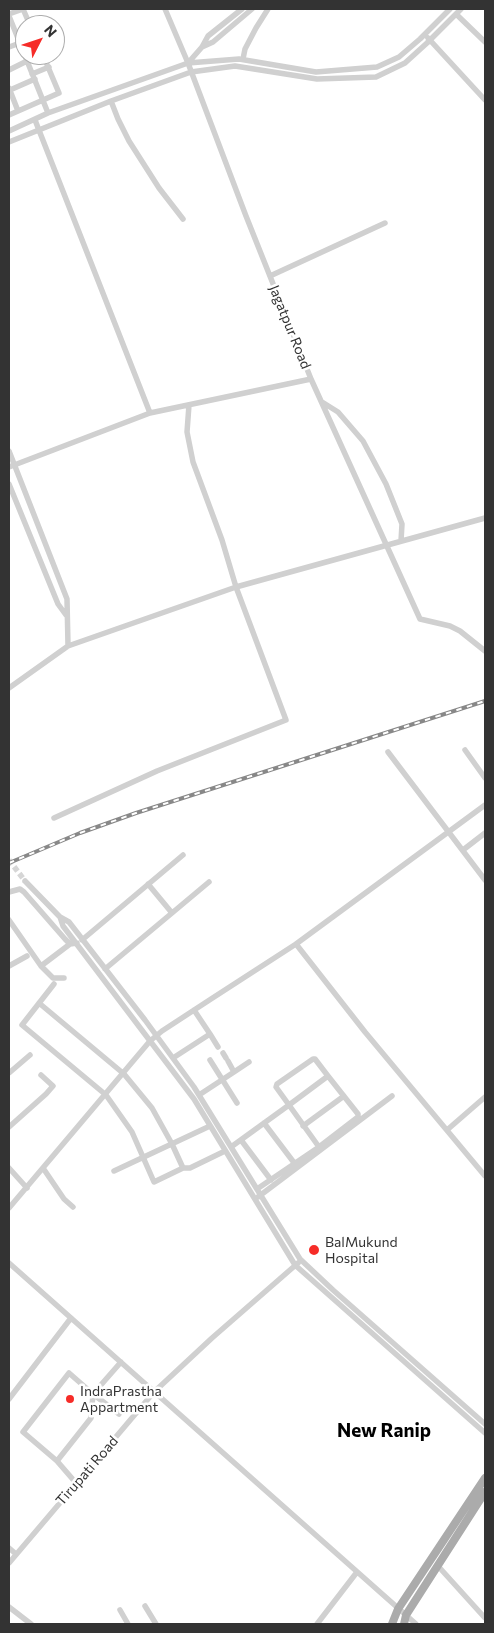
<!DOCTYPE html>
<style>
body{margin:0}
#map{position:relative;width:494px;height:1633px;overflow:hidden;background:#fff;font-family:Commissioner,sans-serif}
canvas{display:block}
.frame{position:absolute;inset:0;border:10px solid #333;pointer-events:none}
.north{position:absolute;left:15px;top:15px;width:50px;height:50px;box-sizing:border-box;background:#fff;border:1px solid #adadad;border-radius:50%;rotate:49deg;font-size:14px;font-weight:700;line-height:20px;text-align:center;color:#333}
.north::after{content:'';display:block;margin:auto;width:18px;height:22px;background:#f62c28;clip-path:polygon(50% 0,100% 100%,50% 72%,0 100%)}
</style>
<div id="map">
<canvas width="494" height="1633"></canvas>
<div class="frame"></div>
<div class="north">N</div>
</div>
<script>
const ctx = document.querySelector('canvas').getContext('2d');
ctx.lineJoin = 'round';
function toPath(rows) {
  const path = new Path2D();
  for (const r of rows) {
    path.moveTo(r[0], r[1]);
    for (let i = 2; i < r.length; i += 2) path.lineTo(r[i], r[i + 1]);
  }
  return path;
}
function stroke(path, color, width, dash) {
  ctx.strokeStyle = color;
  ctx.lineWidth = width;
  ctx.lineCap = dash ? 'butt' : 'round';
  ctx.setLineDash(dash || []);
  ctx.stroke(path);
}
function write(font, color, halo, rows, align = 'center') {
  ctx.font = font + ' Commissioner,sans-serif';
  ctx.lineWidth = 5;
  ctx.setLineDash([]);
  ctx.textBaseline = 'middle';
  ctx.strokeStyle = halo;
  ctx.fillStyle = color;
  for (const [text, x, y, turn = 0] of rows) {
    ctx.save();
    ctx.translate(x, y);
    ctx.rotate((+turn || 0) * Math.PI / 180);
    ctx.textAlign = isNaN(turn) ? turn : align;
    if (halo) ctx.strokeText(text, 0, 0);
    ctx.fillText(text, 0, 0);
    ctx.restore();
  }
}
stroke(toPath([
 [9,860,25,881]
]), '#d6d6d6', 5.5, [5.5, 3]);
stroke(toPath([
 [23,9,30,25],
 [9,14,23,9],
 [456,14,485,42],
 [9,16,48,113],
 [428,38,485,100],
 [9,47,20,43],
 [202,47,213,42,252,9],
 [243,59,245,49,256,28,268,9],
 [188,63,202,47,208,36,242,9],
 [9,70,27,61],
 [32,74,49,67],
 [9,88,18,111],
 [10,90,35,79],
 [111,101,118,119,129,141,159,188,183,219],
 [9,115,59,93,43,55],
 [35,120,150,413],
 [9,131,48,113,188,63,239,59,316,72,377,67,399,57,420,39,450,9],
 [9,142,111,101,191,72,235,66,317,79,376,77,405,63,427,43,461,9],
 [270,276,385,223],
 [311,379,420,619,450,626,460,631,485,651],
 [322,402,338,412,363,441,386,484,402,524,401,541],
 [9,451,67,599,68,646],
 [9,467,150,413,311,379,246,216,188,63,165,9],
 [9,484,58,604,66,615],
 [9,688,68,646,236,587,485,518],
 [465,750,485,778],
 [388,752,485,880],
 [54,818,157,771,286,720,236,587,222,540,193,462,187,432,189,405],
 [463,850,485,833],
 [25,881,60,917,69,922,145,1020,194,1087,300,1259,333,1290,485,1424],
 [148,884,172,913,209,882],
 [9,892,20,889,24,892,65,939,70,944,77,943],
 [60,917,63,926,194,1099,295,1265,485,1433],
 [9,920,41,966,70,944],
 [82,940,183,855],
 [296,944,365,1032,485,1176],
 [9,966,27,956],
 [41,966,53,978,64,978],
 [105,969,172,913],
 [54,984,22,1025,106,1095,132,1132,154,1182,183,1168,190,1168,225,1151],
 [39,1003,124,1074,152,1108,172,1144,183,1168],
 [210,1034,218,1047],
 [223,1053,226,1058],
 [173,1058,210,1034,194,1010],
 [210,1060,237,1103],
 [234,1072,249,1062],
 [9,1073,30,1055],
 [199,1095,234,1072,228,1061],
 [264,1123,295,1164],
 [303,1126,344,1096],
 [9,1127,46,1094,53,1086,41,1075],
 [447,1130,485,1097],
 [241,1140,271,1180],
 [231,1147,289,1105,319,1147,257,1189],
 [319,1147,358,1117,358,1114,328,1076,315,1059,313,1059,277,1084,276,1087,289,1105,328,1076],
 [9,1168,27,1188],
 [43,1168,64,1199,73,1207],
 [114,1171,210,1126],
 [258,1197,392,1096],
 [9,1208,150,1041,162,1031,211,999,296,944,485,805],
 [9,1263,416,1624],
 [93,1394,91,1418,57,1461,23,1432,69,1373,93,1394,121,1362],
 [93,1394,119,1414],
 [9,1399,71,1318],
 [57,1461,76,1483],
 [9,1548,16,1554],
 [9,1563,154,1392,212,1338,298,1263],
 [438,1566,485,1618],
 [145,1606,156,1624],
 [9,1607,31,1624],
 [120,1610,128,1624],
 [317,1624,357,1572]
]), '#d0d0d0', 5.5);
stroke(toPath([
 [392,1624,398,1609,485,1478],
 [404,1624,406,1615,485,1492]
]), '#ababab', 8);
const rail = toPath([
 [9,863,80,833,136,813,485,701]
]);
stroke(rail, '#888', 4);
stroke(rail, '#fff', 2, [5.5]);
for (const [x, y, r, color] of [
 [314,1250,6,"#f62c28"],
 [70,1399,5,"#f62c28"]
]) {
  const dot = new Path2D();
  dot.arc(x, y, r, 0, 2 * Math.PI);
  ctx.fillStyle = color;
  ctx.fill(dot);
  stroke(dot, '#fff', 2);
}
write('14px', '#333', '#fff', [
 ["Jagatpur Road",290,327,68],
 ["Tirupati Road",87,1471,-49]
]);
write('14px', '#333', '#fff', [
 ["BalMukund",325,1242],
 ["Hospital",325,1258],
 ["IndraPrastha",80,1391],
 ["Appartment",80,1407]
], 'left');
write('bold 19px', '#000', '#fff', [
 ["New Ranip",384,1431]
]);
</script>
